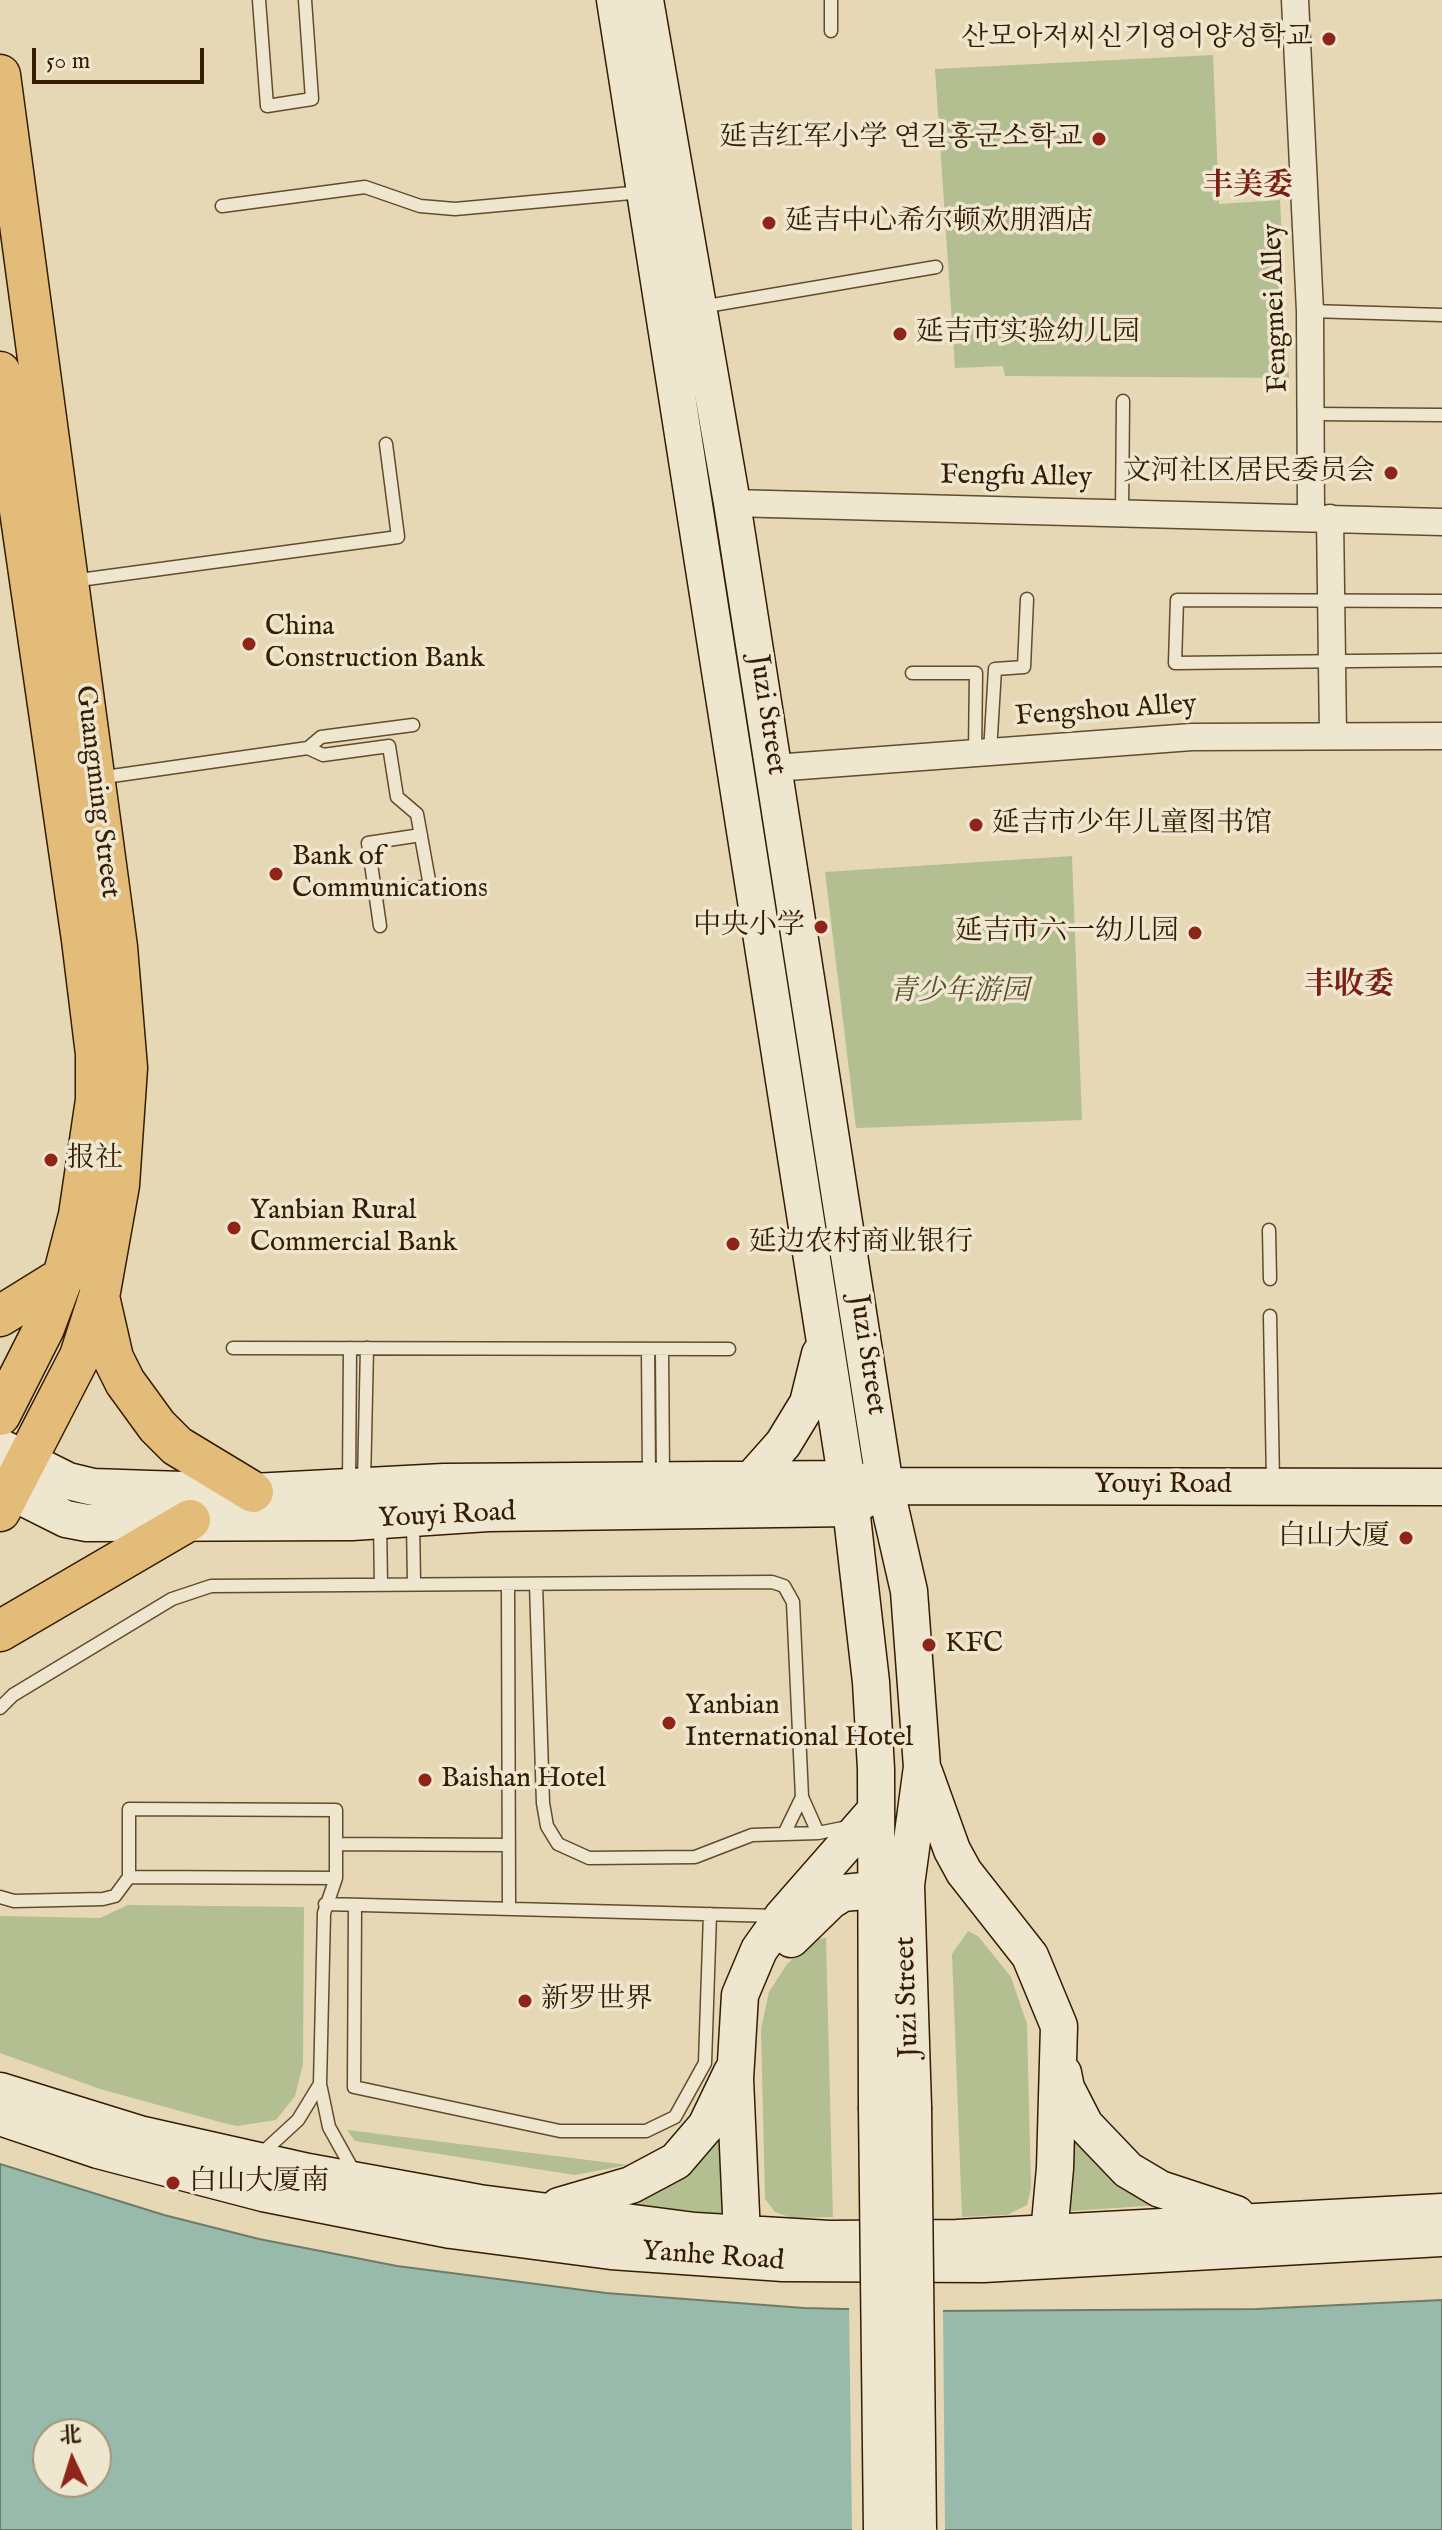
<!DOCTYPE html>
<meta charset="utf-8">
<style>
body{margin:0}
#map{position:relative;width:1442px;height:2530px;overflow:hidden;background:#e7d8b5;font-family:"IM FELL English","Noto Serif SC",serif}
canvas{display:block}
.north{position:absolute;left:32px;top:2418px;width:80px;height:80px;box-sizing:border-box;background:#efe6cf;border:2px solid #a4967c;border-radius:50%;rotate:356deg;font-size:22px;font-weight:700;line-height:32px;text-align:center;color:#341d00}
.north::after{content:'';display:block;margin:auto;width:28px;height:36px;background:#8f2418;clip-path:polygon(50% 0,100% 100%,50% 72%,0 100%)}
.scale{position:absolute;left:32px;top:48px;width:172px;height:36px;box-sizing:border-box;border:4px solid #341d00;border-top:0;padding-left:10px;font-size:24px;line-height:28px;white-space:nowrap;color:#341d00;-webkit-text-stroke:6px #efe6cf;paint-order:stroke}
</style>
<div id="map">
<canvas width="1442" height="2530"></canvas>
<div class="north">北</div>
<div class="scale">50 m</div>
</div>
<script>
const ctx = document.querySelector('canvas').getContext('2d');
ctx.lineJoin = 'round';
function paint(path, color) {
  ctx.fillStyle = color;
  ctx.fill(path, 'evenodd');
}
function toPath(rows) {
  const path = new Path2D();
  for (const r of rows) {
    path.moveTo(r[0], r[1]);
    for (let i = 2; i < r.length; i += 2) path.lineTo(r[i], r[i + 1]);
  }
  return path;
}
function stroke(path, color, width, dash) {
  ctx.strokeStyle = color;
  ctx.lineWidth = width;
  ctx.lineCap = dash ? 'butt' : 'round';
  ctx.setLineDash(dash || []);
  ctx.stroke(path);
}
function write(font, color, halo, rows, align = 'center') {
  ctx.font = font + ' "IM FELL English","Noto Serif SC","Noto Serif KR",serif';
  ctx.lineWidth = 7;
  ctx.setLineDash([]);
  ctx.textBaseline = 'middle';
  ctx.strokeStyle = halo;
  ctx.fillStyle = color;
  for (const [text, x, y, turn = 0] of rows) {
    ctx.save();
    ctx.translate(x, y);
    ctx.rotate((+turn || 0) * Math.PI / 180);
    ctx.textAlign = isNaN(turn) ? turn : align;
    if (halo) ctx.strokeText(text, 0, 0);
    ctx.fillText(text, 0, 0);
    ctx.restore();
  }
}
paint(toPath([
 [1213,55,1219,204,1280,200,1289,378,1005,376,1003,366,955,368,935,69],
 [1072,856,1082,1120,856,1128,825,872],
 [128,1905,304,1907,303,2064,295,2096,276,2120,237,2126,220,2122,100,2089,0,2053,0,1916,100,1918],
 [968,1931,978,1936,1011,1977,1027,2024,1031,2188,1027,2205,1007,2215,962,2217,952,1954],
 [826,1938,833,2217,792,2218,775,2212,765,2199,761,2029,769,1992,787,1964,815,1939],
 [1067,2107,1175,2204,1071,2211],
 [724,2116,730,2215,617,2203],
 [347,2130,628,2165,575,2175,355,2141]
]), '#b3bf90');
const water = toPath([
 [0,2164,164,2215,259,2239,397,2266,606,2293,804,2308,930,2311,1257,2309,1442,2300,1442,2530,0,2530,0,2164],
 [48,2434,96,2434,96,2482,48,2482,48,2434]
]);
paint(water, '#97baab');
stroke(water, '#6f7b67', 2);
paint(toPath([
 [849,2305,943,2307,945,2530,852,2530]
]), '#e7d8b5');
const lane = toPath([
 [259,0,267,106,312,99,305,0],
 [831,0,831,31],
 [222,206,365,187,420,206,455,209,642,192],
 [701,307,936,267],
 [1310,311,1442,315],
 [1313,414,1442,415],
 [1122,513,1123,401],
 [72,581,398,537,386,444],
 [1442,601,1177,600,1175,663,1442,660],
 [912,673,976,673,975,753],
 [308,748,321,737,413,725],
 [990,752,995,669,1024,667,1027,599],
 [98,778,308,748,323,755,389,746,397,797,417,814,430,886,375,893],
 [380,926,368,843,421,835],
 [1269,1230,1270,1279],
 [1270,1316,1273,1483],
 [233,1348,729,1349],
 [648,1349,649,1478],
 [662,1349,663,1477],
 [364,1483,367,1348],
 [349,1485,350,1348],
 [413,1520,414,1584],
 [380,1523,381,1585],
 [508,1584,509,1909],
 [536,1584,543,1803,547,1826,558,1844,589,1858,695,1857,752,1835,818,1833,848,1827],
 [0,1708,13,1695,172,1599,211,1586,772,1582,784,1586,793,1602,802,1797,818,1833],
 [784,1834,802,1797],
 [336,1844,509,1845],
 [129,1877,129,1809,336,1810,336,1878,324,1913,320,2084,329,2127,354,2172],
 [0,1897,14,1901,103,1899,115,1896,129,1877,336,1878],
 [325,1904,777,1916],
 [355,1905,354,2087,560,2131,646,2131,675,2117,705,2063,710,1914],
 [261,2154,298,2120,320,2084]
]);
const street = toPath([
 [1295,0,1310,311,1311,517],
 [732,503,1442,522],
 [1330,518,1333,735],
 [774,768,1192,737,1442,736]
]);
const secondary = toPath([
 [615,0,851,1508,871,1682,876,1769,877,2107],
 [645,0,732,503,885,1486,909,1591,922,1767,906,1885,913,2107],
 [0,1447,68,1481,93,1487,150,1489,253,1492,444,1482,845,1479,885,1486,1442,1487],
 [751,1480,783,1444,808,1403,820,1354],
 [0,1486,66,1519,87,1523,352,1522,488,1513,851,1508,870,1496],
 [924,1772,952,1850,964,1872,1030,1956,1059,2026,1055,2168,1047,2256],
 [791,1939,830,1901,843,1893,874,1890],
 [1063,2073,1066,2088,1085,2125,1128,2170,1160,2189,1236,2214],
 [0,2091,139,2134,308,2172,479,2203,695,2231,829,2239,957,2238,1442,2212],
 [0,2117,98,2150,263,2193,451,2230,611,2251,783,2263,983,2264,1442,2238],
 [559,2206,631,2185,676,2161,706,2126,732,2072],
 [743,2258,735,2079,740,1995,759,1950,783,1916,875,1811]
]);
const primary = toPath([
 [0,75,117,947,127,1068,119,1185,99,1297,80,1356,0,1511],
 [0,372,82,940,96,1054,96,1100,79,1215,63,1277,44,1328,0,1415],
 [100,1301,113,1358,125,1382,157,1426,177,1446,253,1492],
 [0,1316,63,1277],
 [0,1631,190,1520]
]);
stroke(lane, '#614c2d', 15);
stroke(street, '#614c2d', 29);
stroke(secondary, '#341d00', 39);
stroke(primary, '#341d00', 43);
stroke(lane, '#efe6cf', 12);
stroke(street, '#efe6cf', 26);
stroke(secondary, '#efe6cf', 36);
stroke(primary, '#e4bc7a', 40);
const secondaryBridge = toPath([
 [877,2107,882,2530],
 [913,2107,918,2530]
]);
stroke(secondaryBridge, '#341d00', 39, []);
stroke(secondaryBridge, '#efe6cf', 36);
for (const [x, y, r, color] of [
 [1329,39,8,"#8f2418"],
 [1099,139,8,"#8f2418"],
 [769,223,8,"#8f2418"],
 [900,334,8,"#8f2418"],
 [1391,473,8,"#8f2418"],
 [249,644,8,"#8f2418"],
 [976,825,8,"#8f2418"],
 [276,874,8,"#8f2418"],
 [821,927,8,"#8f2418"],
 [1195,933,8,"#8f2418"],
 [51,1160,8,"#8f2418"],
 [234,1228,8,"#8f2418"],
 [733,1244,8,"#8f2418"],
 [1406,1538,8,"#8f2418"],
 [929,1645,8,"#8f2418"],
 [669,1723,8,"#8f2418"],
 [425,1780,8,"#8f2418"],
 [525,2001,8,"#8f2418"],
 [173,2183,8,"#8f2418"]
]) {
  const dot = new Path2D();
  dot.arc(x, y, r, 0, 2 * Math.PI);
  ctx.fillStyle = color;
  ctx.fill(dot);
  stroke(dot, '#efe6cf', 3);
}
write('28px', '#341d00', '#efe6cf', [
 ["산모아저씨신기영어양성학교",1313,39,"right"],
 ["延吉红军小学 연길홍군소학교",1083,139,"right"],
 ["延吉中心希尔顿欢朋酒店",785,223],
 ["延吉市实验幼儿园",916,334],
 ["文河社区居民委员会",1375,473,"right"],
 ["China",265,628],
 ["Construction Bank",265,660],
 ["延吉市少年儿童图书馆",992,825],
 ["Bank of",292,858],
 ["Communications",292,890],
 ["中央小学",805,927,"right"],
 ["延吉市六一幼儿园",1179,933,"right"],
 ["报社",67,1160],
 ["Yanbian Rural",250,1212],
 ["Commercial Bank",250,1244],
 ["延边农村商业银行",749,1244],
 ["白山大厦",1390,1538,"right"],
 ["KFC",945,1645],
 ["Yanbian",685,1707],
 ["International Hotel",685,1739],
 ["Baishan Hotel",441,1780],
 ["新罗世界",541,2001],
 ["白山大厦南",189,2183]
], 'left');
write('28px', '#341d00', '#efe6cf', [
 ["Fengmei Alley",1277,308,-92],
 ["Fengfu Alley",1016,478,1],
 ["Fengshou Alley",1106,712,-4],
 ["Juzi Street",766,715,81],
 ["Guangming Street",96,792,83],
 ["Juzi Street",866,1355,81],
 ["Youyi Road",1163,1486],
 ["Youyi Road",447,1517,-3],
 ["Juzi Street",909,1997,-92],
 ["Yanhe Road",713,2258,4]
]);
write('italic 28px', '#5a4e2b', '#efe6cf', [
 ["青少年游园",959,993]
]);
write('bold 30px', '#7a1f14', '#efe6cf', [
 ["丰美委",1248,188],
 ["丰收委",1349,987]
]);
</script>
